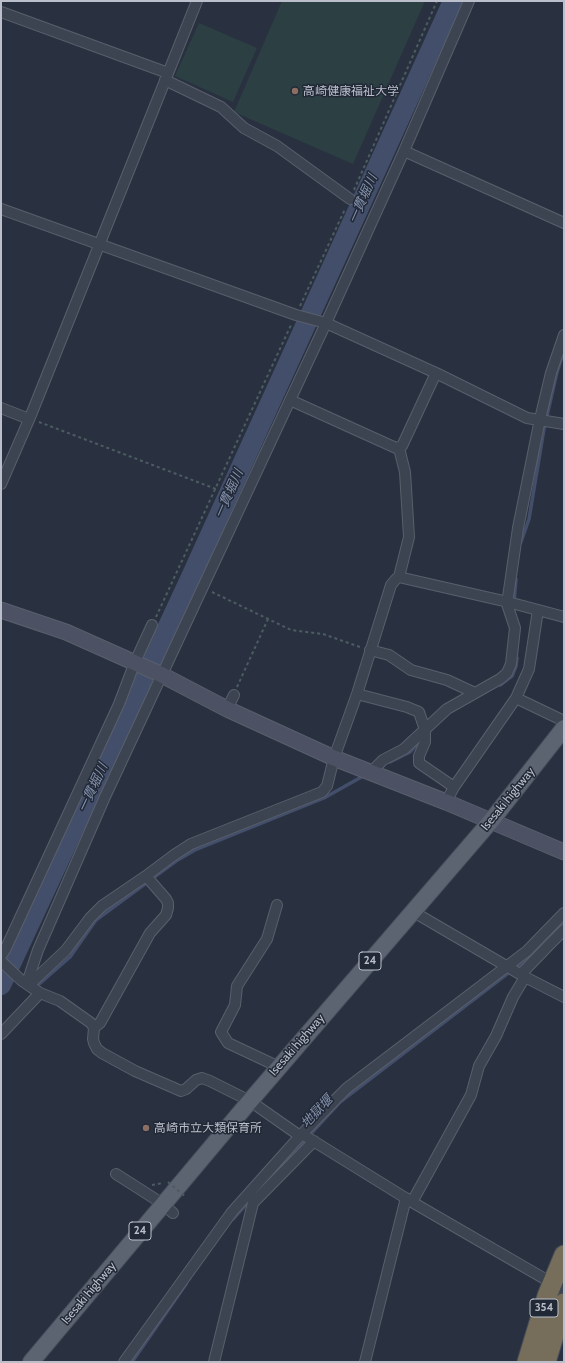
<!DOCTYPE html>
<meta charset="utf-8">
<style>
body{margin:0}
#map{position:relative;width:565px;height:1363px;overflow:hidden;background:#293141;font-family:Cabin,sans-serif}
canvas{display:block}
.frame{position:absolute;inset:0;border:2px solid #bbbfcb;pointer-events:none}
</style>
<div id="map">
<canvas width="565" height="1363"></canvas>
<div class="frame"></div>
</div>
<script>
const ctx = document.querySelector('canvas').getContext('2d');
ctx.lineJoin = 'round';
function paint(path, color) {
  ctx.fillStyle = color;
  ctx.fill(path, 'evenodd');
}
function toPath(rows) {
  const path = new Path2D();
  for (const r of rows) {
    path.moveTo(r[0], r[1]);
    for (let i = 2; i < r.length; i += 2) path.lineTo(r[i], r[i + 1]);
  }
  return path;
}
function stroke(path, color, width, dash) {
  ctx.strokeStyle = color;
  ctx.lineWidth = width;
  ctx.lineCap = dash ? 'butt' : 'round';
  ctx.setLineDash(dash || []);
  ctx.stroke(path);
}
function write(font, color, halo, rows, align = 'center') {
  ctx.font = font + ' Cabin,"Noto Sans JP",sans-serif';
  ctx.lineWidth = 3;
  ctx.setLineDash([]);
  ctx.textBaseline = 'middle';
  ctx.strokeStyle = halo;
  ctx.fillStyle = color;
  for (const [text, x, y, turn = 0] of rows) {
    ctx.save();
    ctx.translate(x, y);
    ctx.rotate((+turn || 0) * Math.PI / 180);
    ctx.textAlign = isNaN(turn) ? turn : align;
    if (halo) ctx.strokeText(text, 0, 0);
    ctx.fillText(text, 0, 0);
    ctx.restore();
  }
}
paint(toPath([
 [282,1,425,1,353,164,234,112],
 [199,23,257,48,233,102,175,76]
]), '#2c3f43');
stroke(toPath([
 [521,542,529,519,544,429,557,372,564,351],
 [514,603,516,579],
 [500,685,512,676,516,666,517,658],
 [390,762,410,752,423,738],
 [38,985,70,957,96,920,176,861,195,850,324,798,365,775],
 [261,1188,340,1102,533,954,564,922],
 [233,1219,250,1200],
 [132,1362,186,1284]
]), '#434f6a', 3.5);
stroke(toPath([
 [1,985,190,579,453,1]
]), '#434f6a', 20);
const street = toPath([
 [1,12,168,73],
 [165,80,221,107,244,128,277,146,350,199],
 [404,151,564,223],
 [1,209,296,315,326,323,436,373,527,418,564,424],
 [290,400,396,448,402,446,436,373],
 [1,408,29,419],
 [399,448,405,472,409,537,399,577],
 [1,484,31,415,197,1],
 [370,650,389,655,411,670,447,680,475,693],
 [357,694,407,707,419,712,425,730,425,742,419,756,419,763,454,787],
 [516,698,564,721],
 [227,709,234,695],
 [371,772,383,760,404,749,447,709,500,679,507,673,511,664,515,628,507,604,518,528,540,419,551,373,564,335],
 [446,802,454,787,516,698,529,669,538,610],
 [277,905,267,939,237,986,235,1005,221,1032,228,1043,279,1067],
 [412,911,525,977,564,997],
 [1,956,6,948,119,704,135,662,152,625],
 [1,961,21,980,40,993,60,1001,91,1023,94,1028,93,1039,94,1043,97,1049,102,1053,135,1071,181,1091,186,1089,196,1080,202,1078,210,1081,250,1101,300,1136],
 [521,974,550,944,564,930],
 [27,983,38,950,104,799,326,323,404,151,469,1],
 [29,985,66,950,90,918,102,906,146,876,174,855,191,844,322,792,327,786,334,758,357,694,391,585,396,579,399,577,403,578,508,602,564,617],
 [94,1028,100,1023,150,933,166,915,168,908,168,903,166,899,146,876],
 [1,1034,40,993],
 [302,1134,412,1202,564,1290],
 [116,1174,163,1204,173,1213],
 [412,1202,471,1095,479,1066,496,1036,513,997,525,977],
 [124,1362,232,1212,300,1136,337,1098,347,1088,527,951,564,913],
 [214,1362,253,1203,314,1141],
 [365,1362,406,1198]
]);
const secondary = toPath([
 [1,610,66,632,160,674,227,709,334,758,446,802,564,852]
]);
const primary = toPath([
 [31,1362,250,1101,491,821,564,728]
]);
const highway = toPath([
 [527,1362,547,1296,564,1255],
 [546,1362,564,1303]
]);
stroke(street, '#595f6b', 12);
stroke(secondary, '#595f6b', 17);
stroke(primary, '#474d5a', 18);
stroke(highway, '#454c58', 21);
stroke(toPath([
 [354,190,437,1],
 [300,306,345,209],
 [39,422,216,489],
 [212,592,291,630,323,634,360,647],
 [156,617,291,325],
 [237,687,268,619],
 [152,1185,163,1183]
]), '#4c5c61', 2, [3, 3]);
stroke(street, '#3d4451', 10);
stroke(secondary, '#4c5264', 15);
stroke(primary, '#5c6371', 16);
stroke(highway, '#766e5b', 19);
stroke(toPath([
 [168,1182,186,1197]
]), '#4c5c61', 2, [3, 3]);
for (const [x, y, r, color] of [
 [295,91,4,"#8d6e63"],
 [146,1128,4,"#8d6e63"]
]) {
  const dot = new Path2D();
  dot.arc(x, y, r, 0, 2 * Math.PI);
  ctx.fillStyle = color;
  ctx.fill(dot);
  stroke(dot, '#222936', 1.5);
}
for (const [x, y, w] of [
 [370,961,22],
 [140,1231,22],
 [544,1308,28]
]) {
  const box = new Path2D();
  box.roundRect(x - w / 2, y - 9, w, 18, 3);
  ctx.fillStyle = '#222936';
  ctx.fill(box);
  stroke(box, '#bbbfcb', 1);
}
write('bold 11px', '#bbbfcb', null, [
 ["24",370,961],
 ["24",140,1231],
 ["354",544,1308]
]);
write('12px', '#bbbfcb', '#222936', [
 ["高崎健康福祉大学",303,91],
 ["高崎市立大類保育所",154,1128]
], 'left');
write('12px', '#bbbfcb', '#222936', [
 ["Isesaki highway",508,799,-51],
 ["Isesaki highway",297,1045,-49],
 ["Isesaki highway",89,1293,-50]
]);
write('italic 13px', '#8593af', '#222936', [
 ["一貫堀川",363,199,-66],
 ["一貫堀川",229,494,-66],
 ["一貫堀川",93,788,-65],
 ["地獄堰",317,1112,-47]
]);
</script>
